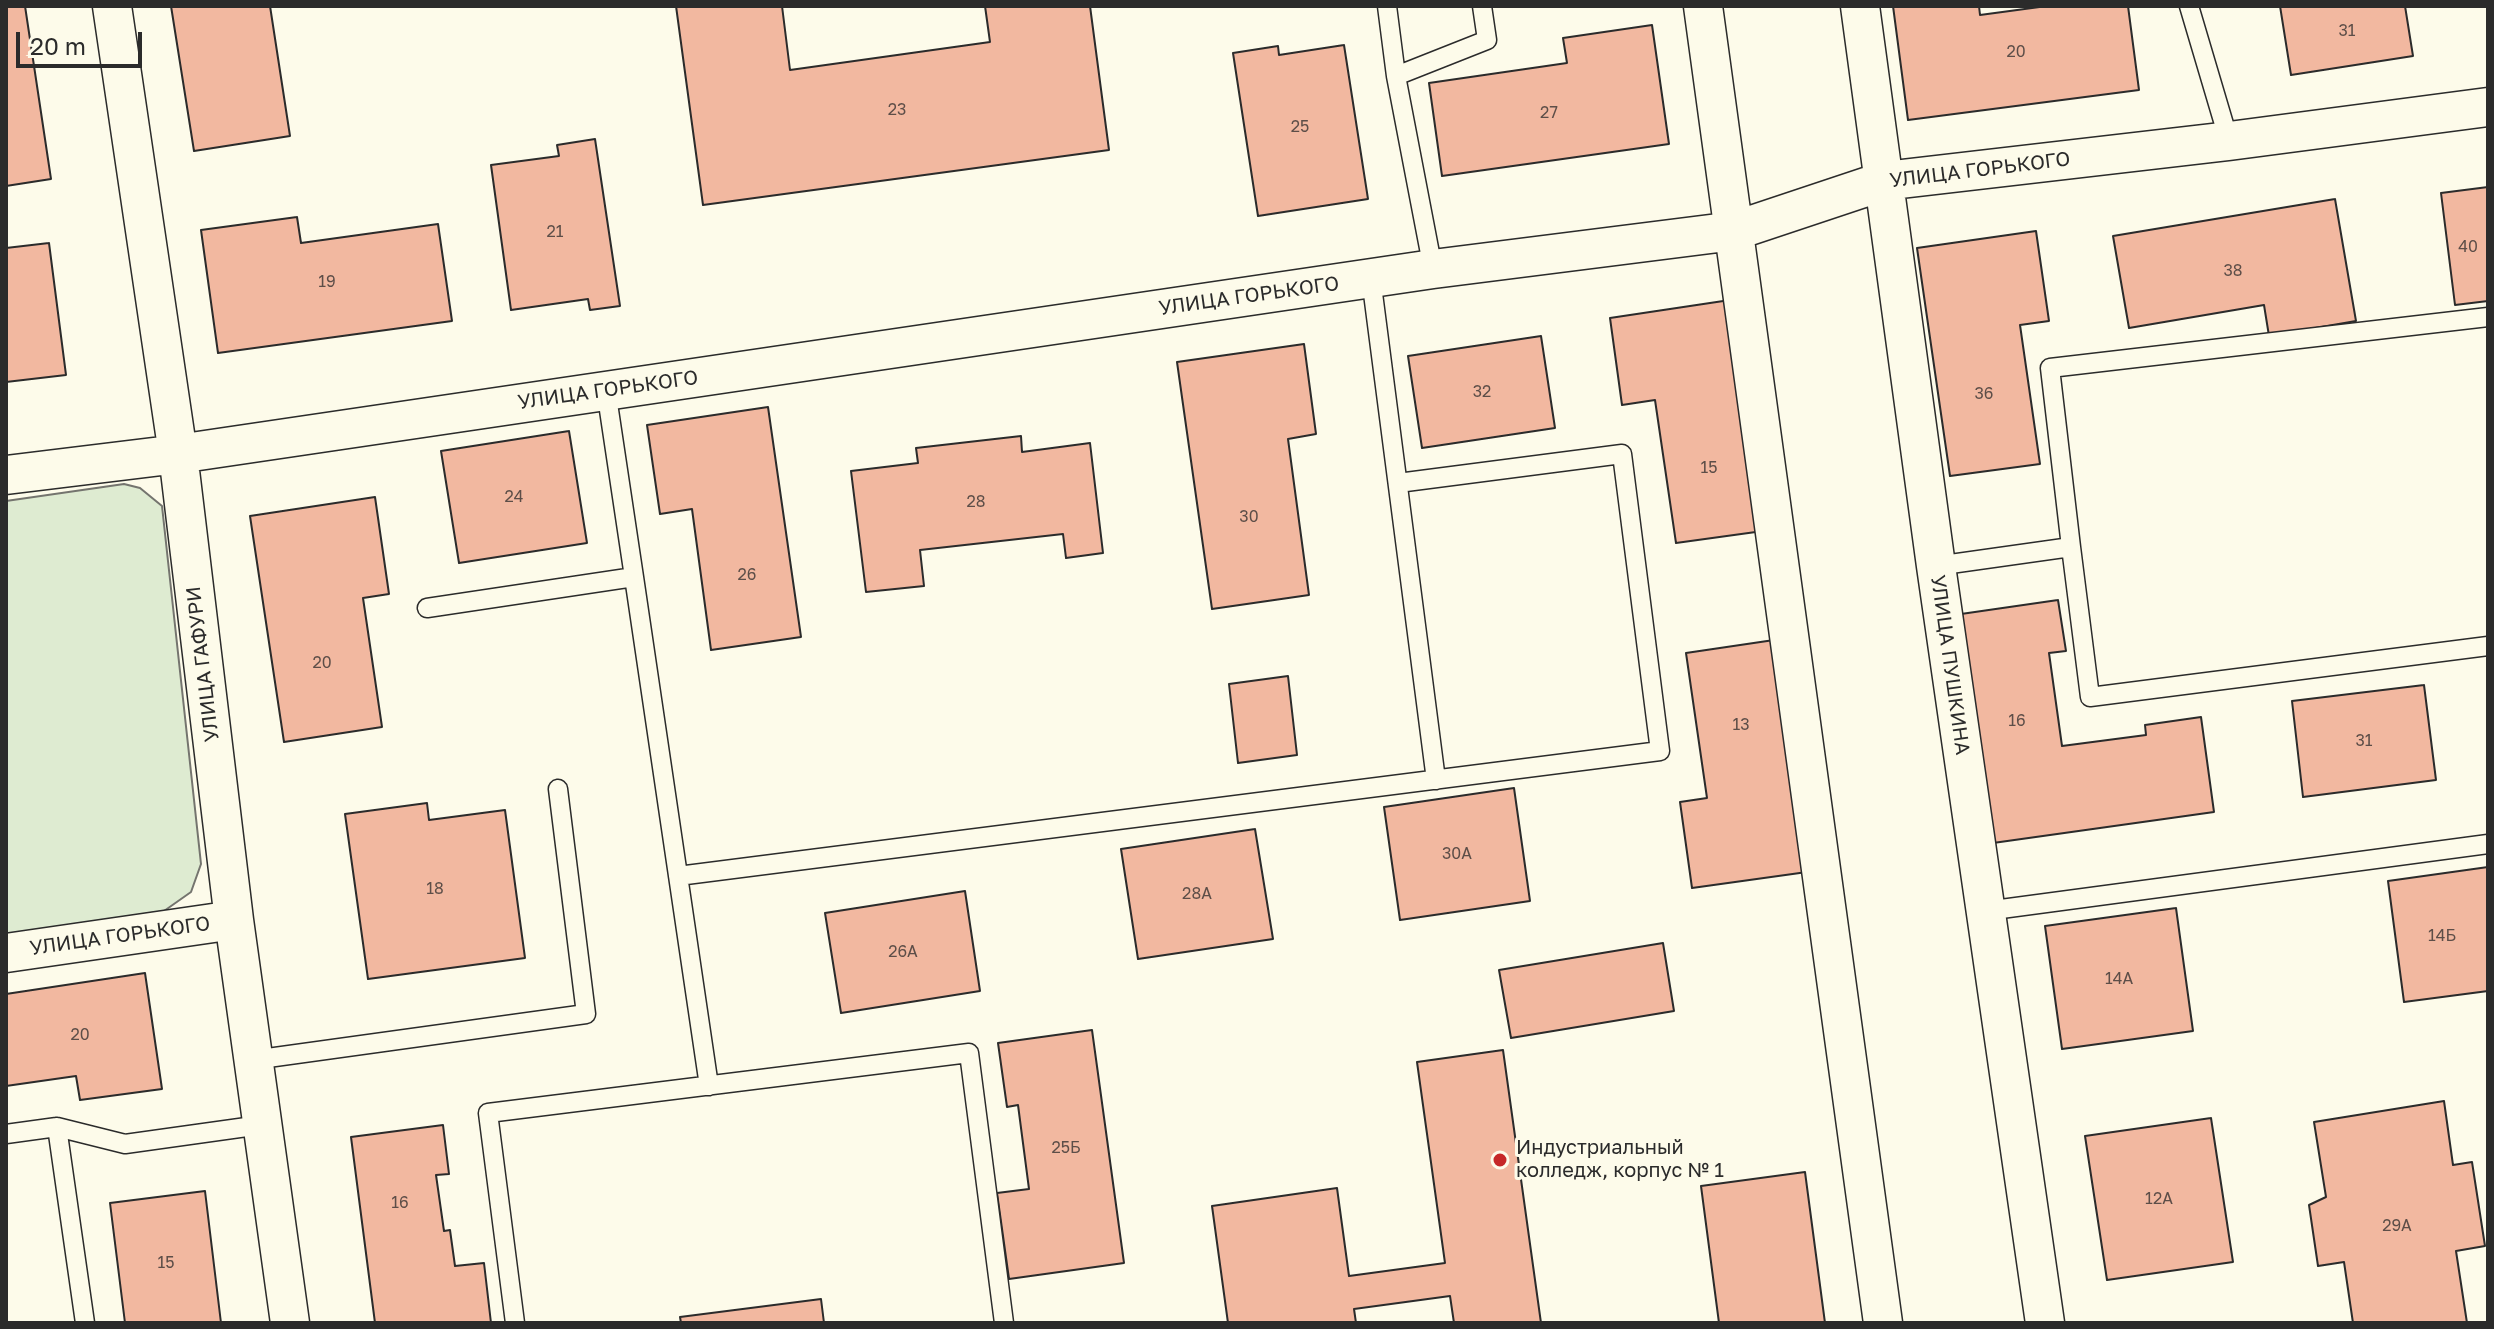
<!DOCTYPE html>
<meta charset="utf-8">
<style>
body{margin:0}
#map{position:relative;width:2494px;height:1329px;overflow:hidden;background:#fdfbea;font-family:"Golos Text",sans-serif}
canvas{display:block}
.frame{position:absolute;inset:0;border:8px solid #2b2b2b;pointer-events:none}
.scale{position:absolute;left:16px;top:32px;width:126px;height:36px;box-sizing:border-box;border:4px solid #2b2b2b;border-top:0;padding-left:10px;font-size:24px;line-height:28px;white-space:nowrap;color:#2b2b2b;-webkit-text-stroke:6px #fdfbea;paint-order:stroke}
</style>
<div id="map">
<canvas width="2494" height="1329"></canvas>
<div class="frame"></div>
<div class="scale">20 m</div>
</div>
<script>
const ctx = document.querySelector('canvas').getContext('2d');
ctx.lineJoin = 'round';
function paint(path, color) {
  ctx.fillStyle = color;
  ctx.fill(path, 'evenodd');
}
function toPath(rows) {
  const path = new Path2D();
  for (const r of rows) {
    path.moveTo(r[0], r[1]);
    for (let i = 2; i < r.length; i += 2) path.lineTo(r[i], r[i + 1]);
  }
  return path;
}
function stroke(path, color, width, dash) {
  ctx.strokeStyle = color;
  ctx.lineWidth = width;
  ctx.lineCap = dash ? 'butt' : 'round';
  ctx.setLineDash(dash || []);
  ctx.stroke(path);
}
function write(font, color, halo, rows, align = 'center') {
  ctx.font = font + ' "Golos Text",sans-serif';
  ctx.lineWidth = 6;
  ctx.setLineDash([]);
  ctx.textBaseline = 'middle';
  ctx.strokeStyle = halo;
  ctx.fillStyle = color;
  for (const [text, x, y, turn = 0] of rows) {
    ctx.save();
    ctx.translate(x, y);
    ctx.rotate((+turn || 0) * Math.PI / 180);
    ctx.textAlign = isNaN(turn) ? turn : align;
    if (halo) ctx.strokeText(text, 0, 0);
    ctx.fillText(text, 0, 0);
    ctx.restore();
  }
}
const green = toPath([
 [124,484,140,488,162,506,201,864,191,892,164,911,6,935,6,501,124,484]
]);
paint(green, '#deebd1');
stroke(green, '#74746e', 2);
const building = toPath([
 [6,6,25,6,51,179,6,186,6,6],
 [171,6,270,6,290,136,194,151,171,6],
 [676,6,782,6,790,70,990,42,985,6,1090,6,1109,150,703,205,676,6],
 [1893,6,1979,6,1980,15,2047,6,2128,6,2139,90,1908,120,1893,6],
 [2280,6,2405,6,2413,56,2291,75,2280,6],
 [1652,25,1669,144,1442,176,1429,83,1567,63,1563,38,1652,25],
 [1344,45,1368,199,1258,216,1233,53,1278,46,1279,55,1344,45],
 [595,139,620,306,590,310,588,299,511,310,491,165,559,156,557,145,595,139],
 [2488,187,2488,301,2455,305,2441,193,2488,187],
 [2335,199,2356,321,2269,336,2264,305,2129,328,2113,236,2335,199],
 [297,217,301,243,438,224,452,321,218,353,201,230,297,217],
 [2036,231,2049,321,2020,325,2040,464,1950,476,1917,248,2036,231],
 [49,243,66,375,6,382,6,248,49,243],
 [1730,300,1763,531,1676,543,1655,400,1622,405,1610,318,1730,300],
 [1541,336,1555,428,1422,448,1408,356,1541,336],
 [1304,344,1316,434,1288,439,1309,595,1212,609,1177,362,1304,344],
 [768,407,801,637,711,650,692,509,660,514,647,425,768,407],
 [569,431,587,543,459,563,441,451,569,431],
 [1021,436,1022,452,1090,443,1103,553,1066,558,1063,534,920,550,924,586,866,592,851,471,918,463,916,448,1021,436],
 [375,497,389,594,363,598,382,727,284,742,250,516,375,497],
 [2058,600,2066,651,2049,653,2062,746,2146,735,2145,725,2201,717,2214,812,1993,843,1961,614,2058,600],
 [1774,640,1807,872,1692,888,1680,802,1707,798,1686,653,1774,640],
 [1288,676,1297,755,1238,763,1229,684,1288,676],
 [2424,685,2436,780,2303,797,2292,701,2424,685],
 [1514,788,1530,901,1400,920,1384,807,1514,788],
 [427,803,429,820,505,810,525,958,368,979,345,814,427,803],
 [1255,829,1273,939,1138,959,1121,849,1255,829],
 [2488,867,2488,991,2404,1002,2388,881,2488,867],
 [965,891,980,991,841,1013,825,913,965,891],
 [2176,908,2193,1031,2062,1049,2045,926,2176,908],
 [1663,943,1674,1011,1511,1038,1499,970,1663,943],
 [145,973,162,1089,80,1100,76,1076,6,1086,6,994,145,973],
 [1092,1030,1124,1263,1009,1279,997,1193,1029,1189,1018,1105,1007,1107,998,1043,1092,1030],
 [1503,1050,1541,1323,1454,1323,1450,1296,1354,1309,1356,1323,1228,1323,1212,1206,1337,1188,1349,1276,1445,1263,1417,1062,1503,1050],
 [2444,1101,2453,1165,2472,1162,2485,1246,2456,1251,2467,1323,2353,1323,2344,1262,2318,1266,2309,1205,2326,1197,2314,1122,2444,1101],
 [2211,1118,2233,1262,2107,1280,2085,1136,2211,1118],
 [443,1125,449,1174,436,1175,444,1231,450,1230,455,1266,484,1263,491,1323,375,1323,351,1137,443,1125],
 [1805,1172,1825,1323,1719,1323,1701,1186,1805,1172],
 [205,1191,221,1323,125,1323,110,1203,205,1191],
 [821,1299,824,1323,681,1323,680,1317,821,1299]
]);
paint(building, '#f2b8a0');
stroke(building, '#2b2b2b', 2);
const service = toPath([
 [1387,6,1396,76,1487,40,1482,6],
 [2189,6,2229,141],
 [1396,76,1433,269],
 [1371,278,1436,780],
 [2071,547,2090,697,2488,646],
 [1936,566,2071,547,2050,368,2488,317],
 [634,577,709,1086],
 [427,608,634,577,606,390],
 [678,876,1660,751,1622,454,1398,483],
 [1986,911,2488,844],
 [253,1060,586,1014,558,789],
 [57,1127,85,1323],
 [6,1134,57,1127,125,1144,261,1125],
 [515,1323,488,1113,969,1053,1004,1323]
]);
const minor = toPath([
 [112,6,178,454,234,920,290,1323],
 [1703,6,1883,1323],
 [1860,6,1936,566,2045,1323],
 [6,475,178,454,1433,269,1734,231,1884,181,2229,141,2488,107],
 [6,953,234,920]
]);
stroke(service, '#2b2b2b', 21);
stroke(minor, '#2b2b2b', 41);
stroke(service, '#fdfbea', 18);
stroke(minor, '#fdfbea', 38);
for (const [x, y, r, color] of [
 [1500,1160,8,"#c62828"]
]) {
  const dot = new Path2D();
  dot.arc(x, y, r, 0, 2 * Math.PI);
  ctx.fillStyle = color;
  ctx.fill(dot);
  stroke(dot, '#fdfbea', 3);
}
write('16px', '#5d4e48', null, [
 ["31",2347,31],
 ["20",2016,52],
 ["23",897,110],
 ["27",1549,113],
 ["25",1300,127],
 ["21",555,232],
 ["40",2468,247],
 ["38",2233,271],
 ["19",327,282],
 ["32",1482,392],
 ["36",1984,394],
 ["15",1709,468],
 ["24",514,497],
 ["28",976,502],
 ["30",1249,517],
 ["26",747,575],
 ["20",322,663],
 ["16",2017,721],
 ["13",1741,725],
 ["31",2364,741],
 ["30А",1457,854],
 ["18",435,889],
 ["28А",1197,894],
 ["14Б",2442,936],
 ["26А",903,952],
 ["14А",2119,979],
 ["20",80,1035],
 ["25Б",1066,1148],
 ["12А",2159,1199],
 ["16",400,1203],
 ["29А",2397,1226],
 ["15",166,1263]
]);
write('20px', '#2b2b2b', '#fdfbea', [
 ["УЛИЦА ГОРЬКОГО",1980,170,-7],
 ["УЛИЦА ГОРЬКОГО",1249,296,-8],
 ["УЛИЦА ГОРЬКОГО",608,390,-8],
 ["УЛИЦА ГАФУРИ",203,664,-97],
 ["УЛИЦА ПУШКИНА",1950,665,82],
 ["УЛИЦА ГОРЬКОГО",120,936,-8]
]);
write('20px', '#2b2b2b', '#fdfbea', [
 ["Индустриальный",1516,1148],
 ["колледж, корпус № 1",1516,1171]
], 'left');
</script>
